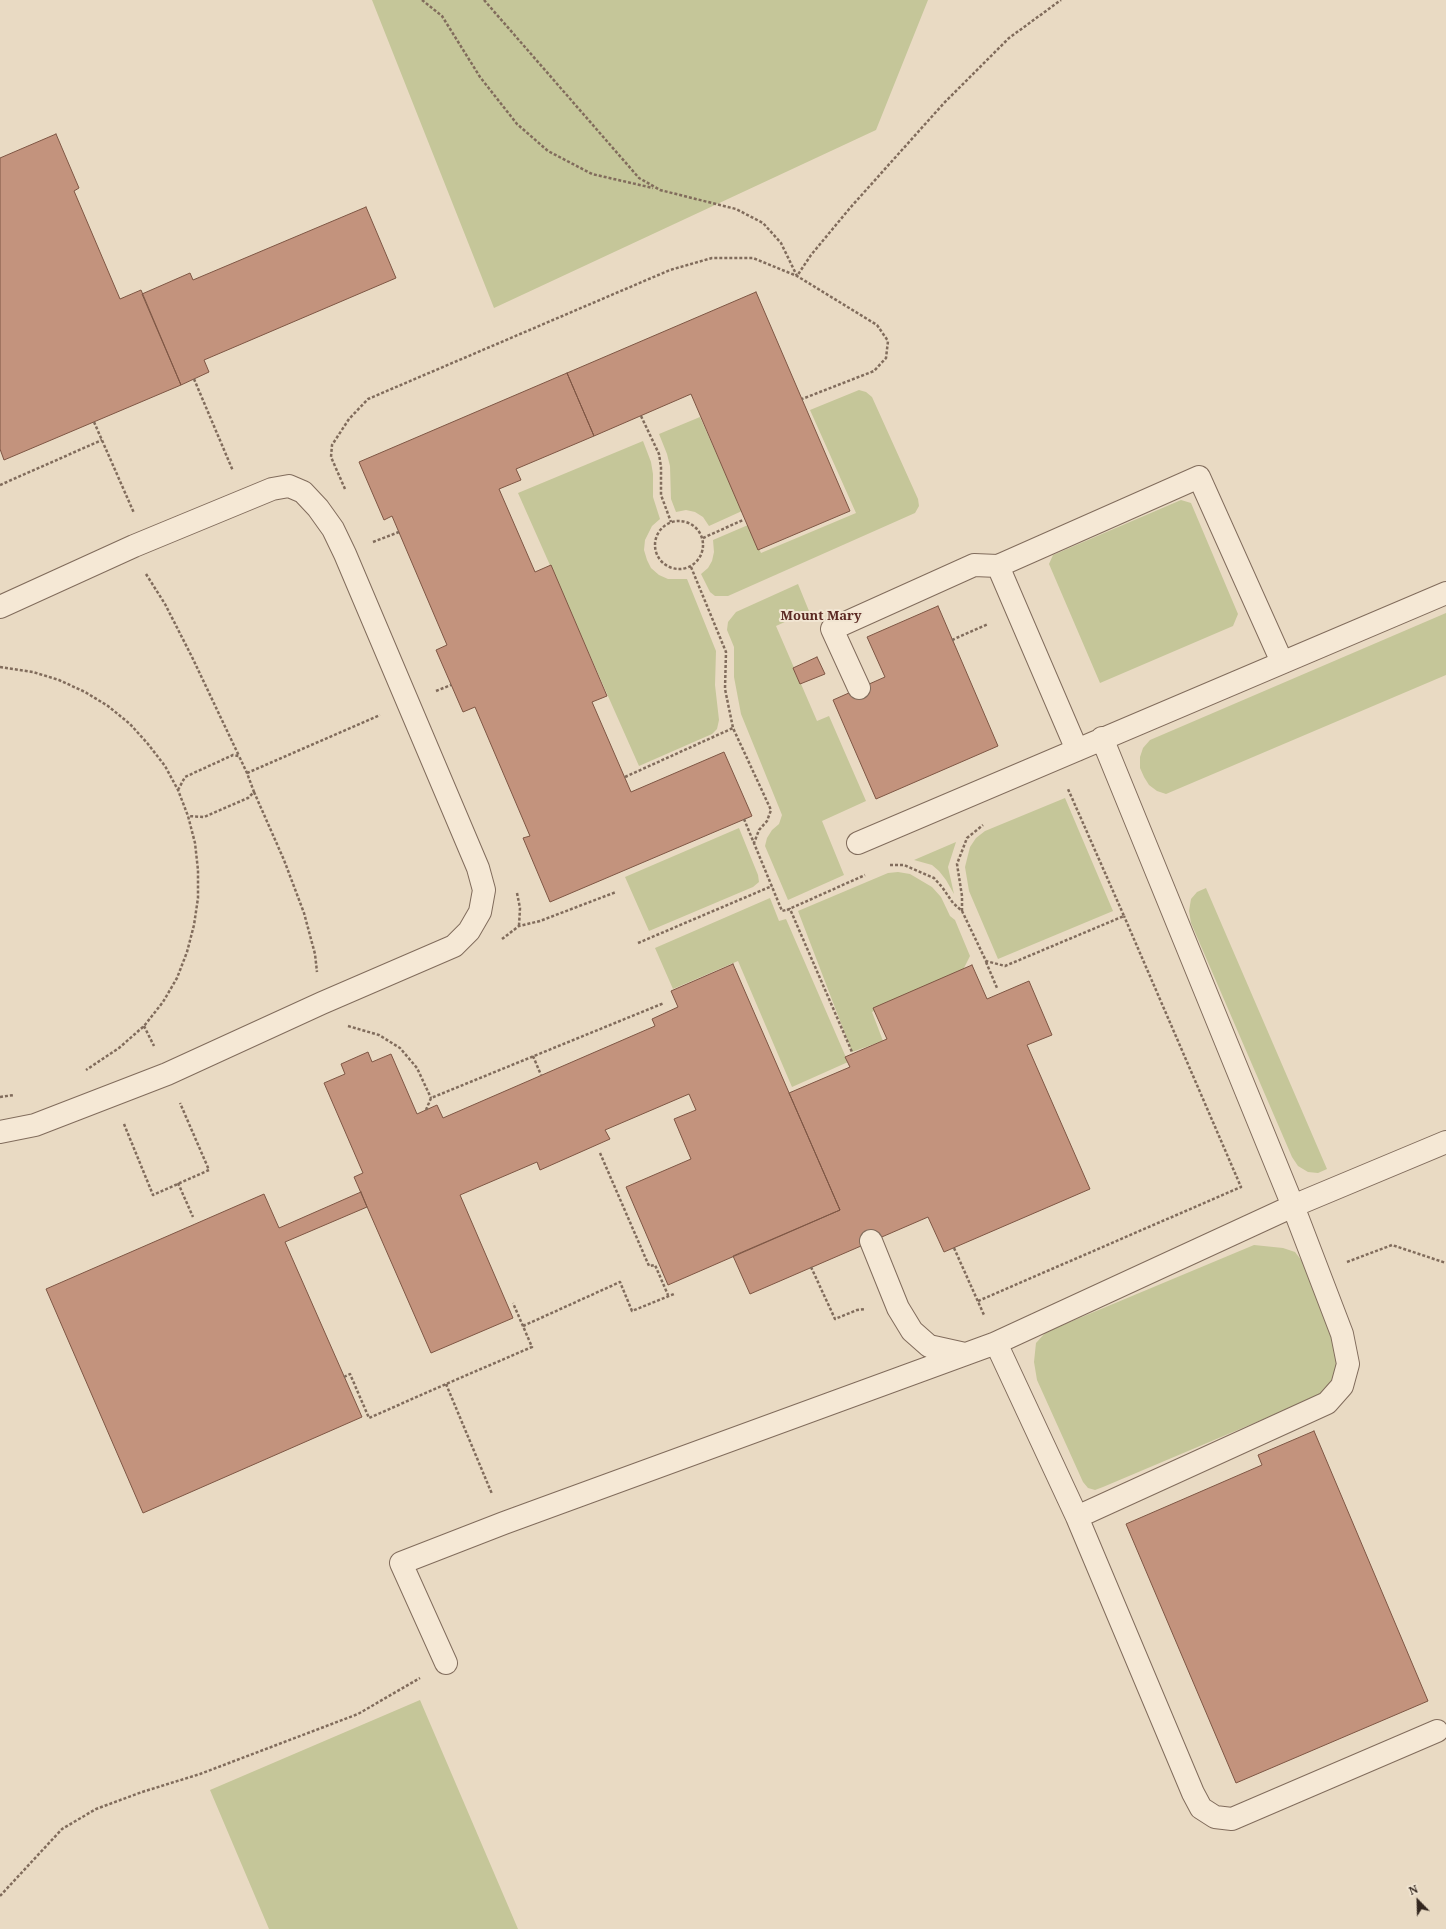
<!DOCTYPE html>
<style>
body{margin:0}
#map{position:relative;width:1446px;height:1929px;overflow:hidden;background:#e9dac3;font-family:"Noto Serif",serif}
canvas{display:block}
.north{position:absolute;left:1398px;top:1881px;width:40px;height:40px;-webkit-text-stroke:3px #f1e5d2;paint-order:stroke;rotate:337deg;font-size:11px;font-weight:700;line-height:16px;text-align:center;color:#33261e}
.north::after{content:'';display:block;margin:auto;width:14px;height:18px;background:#33261e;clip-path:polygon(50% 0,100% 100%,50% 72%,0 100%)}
</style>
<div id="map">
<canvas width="1446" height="1929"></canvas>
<div class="north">N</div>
</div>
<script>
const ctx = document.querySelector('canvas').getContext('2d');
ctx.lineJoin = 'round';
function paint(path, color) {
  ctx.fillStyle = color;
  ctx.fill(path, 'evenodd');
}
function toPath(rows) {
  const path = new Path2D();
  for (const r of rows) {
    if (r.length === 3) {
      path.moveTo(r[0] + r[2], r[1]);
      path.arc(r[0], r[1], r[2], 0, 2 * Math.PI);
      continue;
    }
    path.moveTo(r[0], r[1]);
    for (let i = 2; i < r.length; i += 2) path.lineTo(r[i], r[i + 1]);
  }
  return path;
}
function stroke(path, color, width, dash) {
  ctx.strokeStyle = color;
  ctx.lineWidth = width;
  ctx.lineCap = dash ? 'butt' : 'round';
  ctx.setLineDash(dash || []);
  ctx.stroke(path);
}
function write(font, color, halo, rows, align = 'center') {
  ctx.font = font + ' "Noto Serif",serif';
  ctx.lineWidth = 4;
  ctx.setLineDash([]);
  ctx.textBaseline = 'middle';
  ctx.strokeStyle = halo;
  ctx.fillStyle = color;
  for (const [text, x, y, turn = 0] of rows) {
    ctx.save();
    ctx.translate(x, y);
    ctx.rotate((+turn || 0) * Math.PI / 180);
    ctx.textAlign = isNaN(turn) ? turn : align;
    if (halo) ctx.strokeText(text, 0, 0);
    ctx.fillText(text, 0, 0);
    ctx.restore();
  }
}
paint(toPath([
 [372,0,928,0,876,130,494,308],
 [859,390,866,392,872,397,918,499,919,506,915,513,728,596,715,596,710,592,701,574,708,568,712,561,714,552,713,540,748,525,761,553,856,513,810,410],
 [700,417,742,511,709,526,703,517,695,512,686,510,676,512,671,499,670,466,667,454,659,434],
 [643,441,651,462,653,474,653,497,660,519,652,526,645,540,644,550,647,560,651,568,659,575,668,579,687,579,716,651,715,685,719,720,717,729,712,734,639,766,518,493],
 [1181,500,1191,503,1238,614,1233,626,1100,683,1049,564,1053,555],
 [798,584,809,611,776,626,817,721,829,716,866,801,822,821,844,875,788,900,765,846,767,838,772,830,779,824,782,815,741,714,734,677,734,647,727,630,728,622,736,612],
 [1446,613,1446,675,1166,794,1157,791,1149,785,1144,777,1140,768,1140,757,1143,748,1150,740],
 [1065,798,1113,911,998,959,969,891,965,867,970,847,976,838,985,831],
 [739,828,758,875,759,882,753,887,649,931,625,877],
 [956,842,948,867,954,894,946,880,939,871,932,865,914,860],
 [898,872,910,874,932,887,941,897,950,916,955,920,970,956,962,972,872,1012,883,1041,852,1052,798,911,888,873],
 [1206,888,1327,1169,1318,1173,1308,1172,1298,1166,1292,1157,1191,923,1189,911,1191,899,1197,892],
 [770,898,779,921,786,919,848,1062,792,1087,738,961,673,989,655,948],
 [1254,1245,1283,1248,1295,1252,1302,1261,1339,1353,1335,1381,1325,1392,1311,1399,1103,1487,1095,1490,1088,1488,1083,1482,1037,1380,1034,1362,1036,1343,1046,1332],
 [420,1700,518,1929,269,1929,210,1790]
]), '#c5c699');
const building = toPath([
 [56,134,79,188,74,191,120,299,141,290,181,385,4,460,0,449,0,158,56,134],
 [366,207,396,278,204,360,209,372,181,385,142,294,190,273,193,280,366,207],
 [756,292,850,511,758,550,691,394,594,436,567,373,756,292],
 [567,373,594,436,516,469,521,480,499,489,535,572,551,565,607,696,592,702,631,792,724,752,752,816,550,902,523,838,530,836,475,707,463,712,436,650,447,645,392,516,384,520,359,462,567,373],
 [938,606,998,746,876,799,833,700,885,677,867,637,938,606],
 [817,657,825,674,800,684,793,668,817,657],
 [733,964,840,1210,668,1285,626,1187,691,1159,674,1119,696,1110,689,1094,605,1130,610,1139,540,1170,537,1162,460,1195,513,1318,431,1353,354,1177,363,1173,324,1083,345,1074,341,1064,368,1052,372,1062,391,1054,417,1114,437,1105,443,1118,655,1026,652,1019,678,1007,671,991,733,964],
 [972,965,987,999,1029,981,1052,1035,1027,1045,1090,1189,944,1252,928,1217,750,1294,733,1256,840,1210,789,1093,850,1067,845,1057,887,1039,873,1008,972,965],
 [361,1192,367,1207,285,1242,362,1417,143,1513,46,1289,264,1194,279,1228,361,1192],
 [1314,1431,1428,1701,1236,1783,1126,1524,1262,1465,1258,1455,1314,1431]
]);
paint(building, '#c3937d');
stroke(building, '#7e5644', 1);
const minor = toPath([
 [998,566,1077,750],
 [0,607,134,546,272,489,289,486,303,492,318,508,333,529,345,554,478,868,484,890,480,912,469,931,454,946,322,1003,167,1074,35,1125,0,1132],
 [859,688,832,629,974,565,998,566,1199,477,1282,662],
 [858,843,1446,593],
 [871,1241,898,1308,912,1331,929,1346,965,1354],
 [996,1343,1077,1517,1327,1403,1342,1386,1348,1364,1342,1334,1293,1206,1102,738],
 [1077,1517,1193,1793,1201,1808,1215,1817,1232,1819,1437,1731],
 [446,1663,401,1563,504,1523,996,1343,1293,1206,1446,1142]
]);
stroke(minor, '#816c5c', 24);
stroke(toPath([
 [422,0,442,16,480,77,517,124,548,151,592,174,653,188],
 [484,0,639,178,660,190,736,209,763,223,781,243,797,276,811,255,850,208,944,103,1009,38,1061,0],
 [194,379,233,471],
 [641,416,659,454,661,467,661,495,671,522],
 [94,422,134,513],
 [0,485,102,440],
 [345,489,331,457,332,445,349,419,368,399,670,270,712,258,753,258,797,276,877,325,888,341,886,358,874,371,802,399],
 [679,545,24],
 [703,538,743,520],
 [373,542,399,532],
 [691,567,726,652,725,689,733,728,771,810,767,821,759,830,754,843],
 [146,574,165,604,192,657,239,756],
 [952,640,988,624],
 [0,667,33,672,59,680,85,692,108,706,130,724,148,744,165,766,178,790,188,816,195,843,198,870,198,898,194,925,187,952,177,978,163,1002,144,1026,119,1048,86,1070],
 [436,691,451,685],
 [247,773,380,715],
 [625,777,733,728],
 [178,790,185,777,233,755,239,756,247,773,254,792,248,798,204,817,188,816],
 [254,792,284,860,304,913,315,954,317,972],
 [744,819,782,911,790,909,852,1052],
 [890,865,904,865,934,878,942,887,953,903,962,911,986,961,1005,966,1124,916,1068,789,1067,790],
 [517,893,520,908,519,926],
 [787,910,865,875],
 [962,911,962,896,957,864,967,838,983,825],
 [502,939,519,926,540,921,616,892],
 [638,943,772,886],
 [986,962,997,988],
 [144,1026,154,1046],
 [348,1026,379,1035,400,1048,417,1068,431,1098],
 [533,1056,541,1075],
 [0,1097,14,1095],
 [426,1110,431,1098,664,1003],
 [124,1124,153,1195,209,1170,180,1103],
 [600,1153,649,1266,655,1265,668,1295],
 [178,1183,193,1217],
 [954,1248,984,1315],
 [1347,1262,1392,1245,1446,1263],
 [811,1267,835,1319,857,1310,865,1309],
 [978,1301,1241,1187,1124,916],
 [523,1326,620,1282,632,1311,674,1294],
 [344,1377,350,1374,369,1418,446,1384,532,1347,513,1303],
 [446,1384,492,1494],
 [0,1896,62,1829,96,1809,142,1792,200,1774,358,1714,420,1678]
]), '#816c5c', 2.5, [3, 2]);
stroke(minor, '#f5e8d5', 22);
write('bold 13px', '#5b2922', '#f1e5d2', [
 ["Mount Mary",821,616]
]);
</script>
